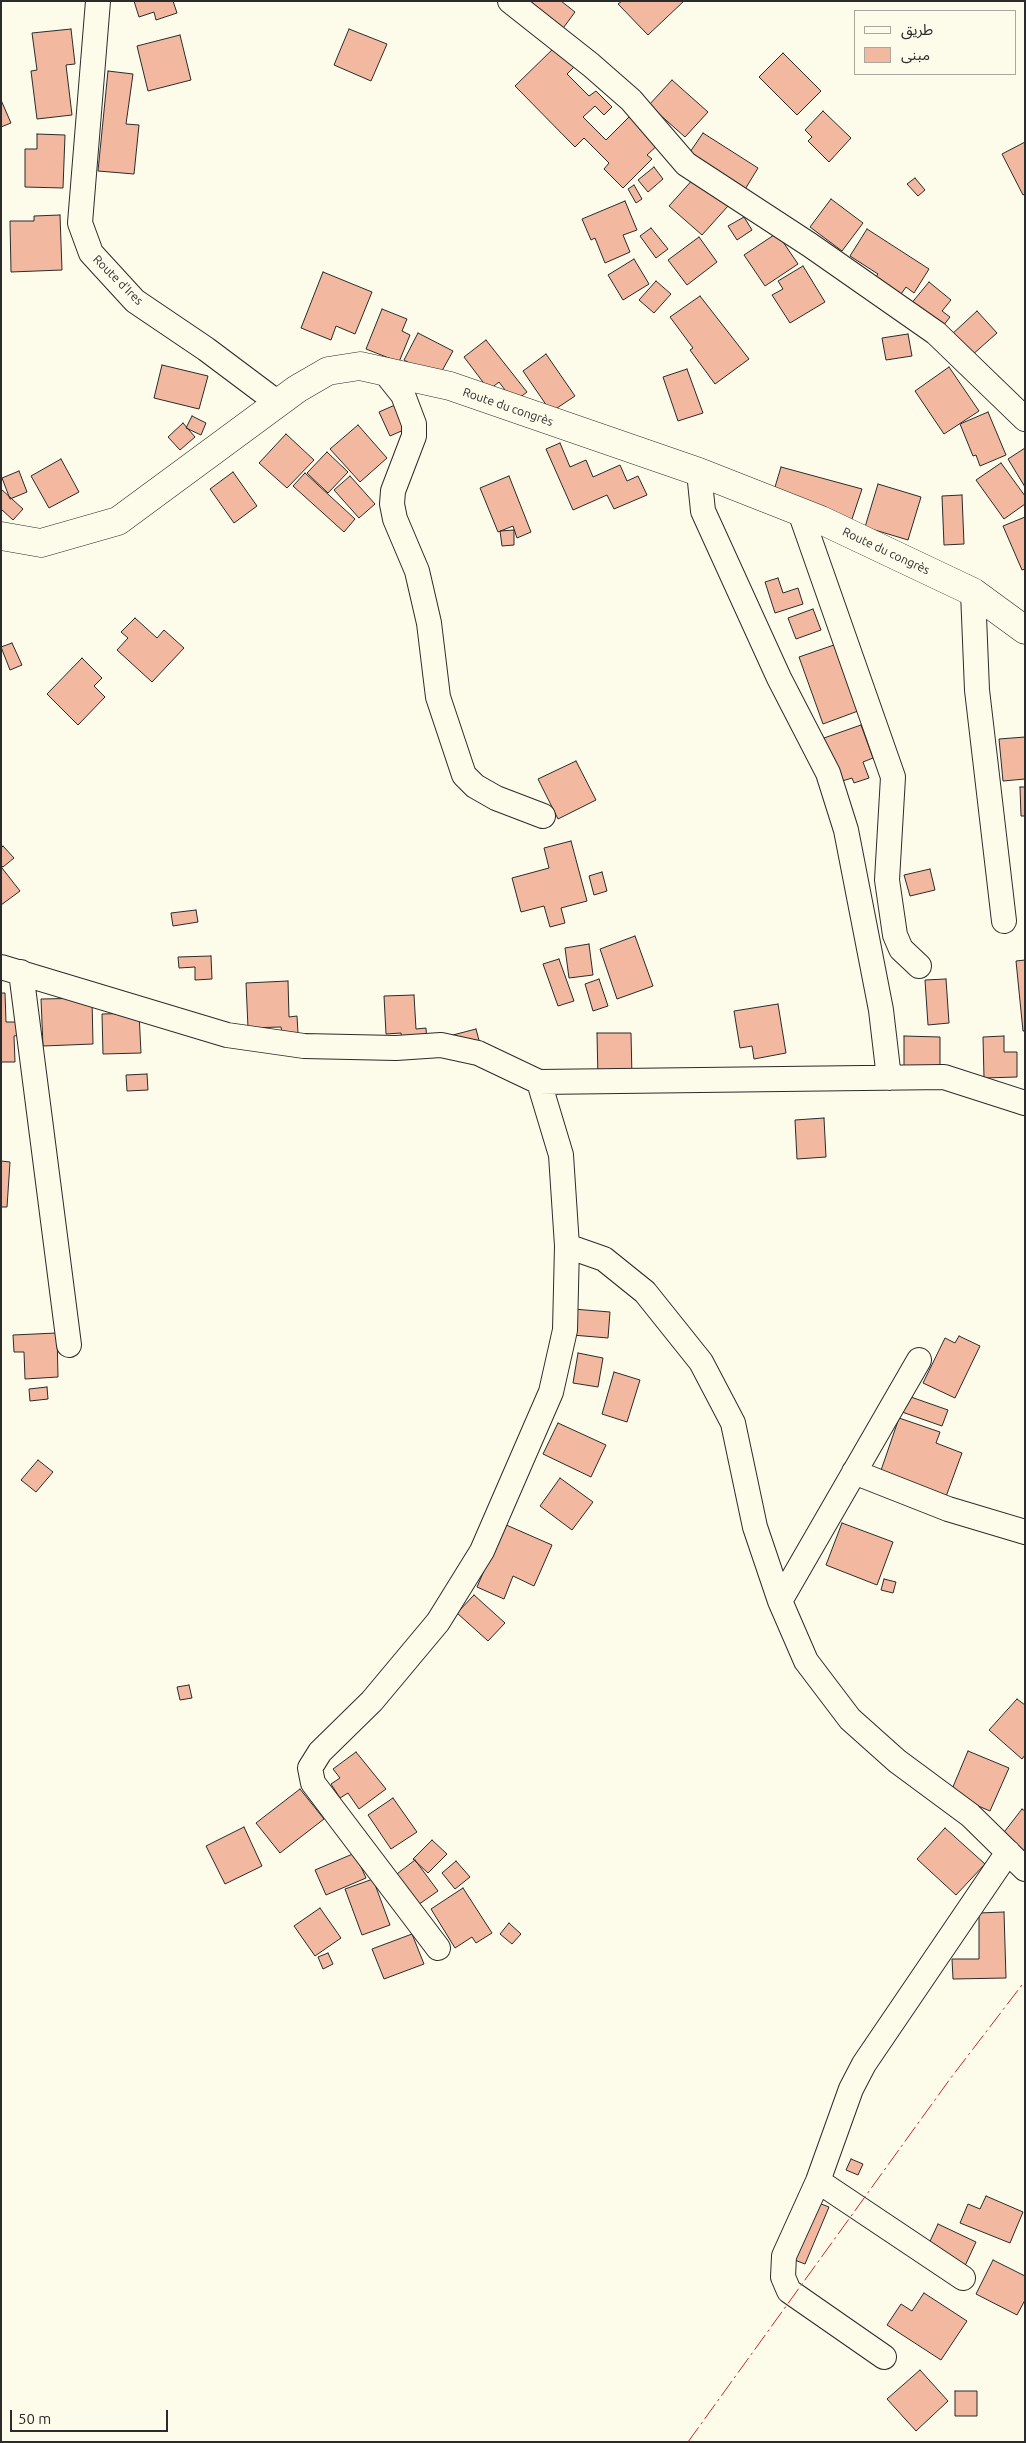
<!DOCTYPE html>
<meta charset="utf-8">
<style>
body{margin:0}
#map{position:relative;width:1026px;height:2443px;overflow:hidden;background:#fdfbea;font-family:Ubuntu,"Noto Sans Arabic",sans-serif}
canvas{display:block}
.frame{position:absolute;inset:0;border:2px solid #2b2b2b;pointer-events:none}
.legend{position:absolute;left:854px;top:10px;width:162px;height:65px;box-sizing:border-box;background:#fdfbea;border:1px solid #a9a89e;margin:0;padding:6px 9px;list-style:none;font-size:15px;color:#2b2b2b}
.legend li{display:flex;align-items:center;gap:10px;height:25px}
.legend b{width:25px;border:1px solid #a9a89e}
.scale{position:absolute;left:10px;top:2410px;width:158px;height:22px;box-sizing:border-box;border:2px solid #2b2b2b;border-top:0;padding-left:6px;font-size:15px;line-height:18px;white-space:nowrap;color:#2b2b2b;-webkit-text-stroke:4px #fdfbea;paint-order:stroke}
</style>
<div id="map">
<canvas width="1026" height="2443"></canvas>
<div class="frame"></div>
<ul class="legend">
<li><b style="height:6px;background:#fdfbea"></b>طريق</li>
<li><b style="height:14px;background:#f2b8a0"></b>مبنى</li>
</ul>
<div class="scale">50 m</div>
</div>
<script>
const ctx = document.querySelector('canvas').getContext('2d');
ctx.lineJoin = 'round';
function paint(path, color) {
  ctx.fillStyle = color;
  ctx.fill(path, 'evenodd');
}
function toPath(rows) {
  const path = new Path2D();
  for (const r of rows) {
    path.moveTo(r[0], r[1]);
    for (let i = 2; i < r.length; i += 2) path.lineTo(r[i], r[i + 1]);
  }
  return path;
}
function stroke(path, color, width, dash) {
  ctx.strokeStyle = color;
  ctx.lineWidth = width;
  ctx.lineCap = dash ? 'butt' : 'round';
  ctx.setLineDash(dash || []);
  ctx.stroke(path);
}
function write(font, color, halo, rows, align = 'center') {
  ctx.font = font + ' Ubuntu,sans-serif';
  ctx.lineWidth = 4;
  ctx.setLineDash([]);
  ctx.textBaseline = 'middle';
  ctx.strokeStyle = halo;
  ctx.fillStyle = color;
  for (const [text, x, y, turn = 0] of rows) {
    ctx.save();
    ctx.translate(x, y);
    ctx.rotate((+turn || 0) * Math.PI / 180);
    ctx.textAlign = isNaN(turn) ? turn : align;
    if (halo) ctx.strokeText(text, 0, 0);
    ctx.fillText(text, 0, 0);
    ctx.restore();
  }
}
const building = toPath([
 [134,1,173,1,177,13,156,20,154,12,139,17,134,1],
 [519,1,561,1,575,12,561,31,519,1],
 [622,1,684,1,648,35,618,4,622,1],
 [71,29,75,64,66,65,72,115,37,119,31,71,37,70,32,33,71,29],
 [349,29,387,44,371,81,334,65,349,29],
 [180,35,191,80,148,91,137,46,180,35],
 [557,45,576,65,567,74,589,96,596,91,612,107,604,115,595,106,583,117,606,140,632,114,660,143,647,155,652,159,623,188,604,169,609,163,584,138,575,147,515,86,557,45],
 [783,53,821,91,797,115,759,77,783,53],
 [108,71,133,74,126,124,139,125,134,174,98,171,108,71],
 [672,80,708,112,685,137,649,105,672,80],
 [1,100,11,123,1,127,1,100],
 [823,111,851,138,829,162,808,141,812,137,805,130,823,111],
 [703,133,758,168,744,191,688,155,703,133],
 [37,134,65,135,63,188,25,187,25,149,37,149,37,134],
 [1025,142,1025,194,1023,195,1002,154,1025,142],
 [654,167,663,179,648,192,638,180,654,167],
 [695,177,728,206,702,235,669,206,695,177],
 [915,178,925,190,918,196,907,184,915,178],
 [634,185,642,199,636,203,628,189,634,185],
 [831,199,863,223,842,251,810,227,831,199],
 [625,201,637,230,623,235,630,252,605,263,595,238,591,240,582,219,625,201],
 [60,215,62,270,11,272,10,221,34,221,34,216,60,215],
 [744,217,752,230,737,240,728,226,744,217],
 [651,228,668,249,656,258,640,236,651,228],
 [867,229,929,269,914,293,906,287,899,297,873,281,878,274,850,256,867,229],
 [777,233,798,264,765,286,744,255,777,233],
 [699,237,717,262,687,285,668,260,699,237],
 [634,259,649,284,623,300,608,275,634,259],
 [803,266,825,302,790,323,772,295,783,289,778,281,803,266],
 [323,272,372,292,355,334,336,326,331,340,301,328,323,272],
 [656,281,671,294,654,313,639,300,656,281],
 [929,282,951,300,942,311,950,317,940,330,910,305,929,282],
 [700,296,749,359,715,384,690,350,693,348,670,317,700,296],
 [382,309,407,319,402,331,410,335,399,362,366,349,382,309],
 [977,311,997,333,971,356,951,335,977,311],
 [418,333,453,351,438,378,404,360,418,333],
 [908,334,912,356,886,360,882,338,908,334],
 [486,340,527,392,514,402,499,382,489,390,464,357,486,340],
 [546,354,575,396,551,412,523,371,546,354],
 [162,365,208,376,199,409,154,398,162,365],
 [949,367,979,411,944,434,915,391,949,367],
 [687,369,703,413,678,421,663,377,687,369],
 [395,405,406,429,390,436,379,412,395,405],
 [988,412,1006,455,980,466,976,455,973,456,960,424,988,412],
 [192,416,206,423,201,435,186,428,192,416],
 [183,423,195,437,180,450,168,437,183,423],
 [358,425,387,458,360,482,330,449,358,425],
 [286,434,314,460,287,488,259,463,286,434],
 [560,443,570,467,586,460,593,477,620,465,627,481,638,476,647,495,614,509,607,495,573,510,546,449,560,443],
 [1025,448,1025,487,1008,459,1025,448],
 [327,452,348,472,328,493,307,473,327,452],
 [61,459,79,492,49,508,31,476,61,459],
 [1001,463,1025,496,1025,504,1004,519,976,480,1001,463],
 [781,467,862,489,851,522,772,497,781,467],
 [19,471,27,492,10,499,2,478,19,471],
 [233,472,257,506,234,523,210,489,233,472],
 [305,473,355,519,344,532,293,486,305,473],
 [350,476,375,504,359,518,334,490,350,476],
 [509,476,531,532,517,538,513,526,498,532,480,488,509,476],
 [878,484,921,497,908,540,865,527,878,484],
 [1,489,23,509,13,520,1,509,1,489],
 [962,495,964,544,944,545,942,496,962,495],
 [1025,517,1025,569,1022,570,1003,526,1025,517],
 [514,530,514,545,502,546,500,531,514,530],
 [778,578,783,593,798,588,803,604,775,613,765,582,778,578],
 [813,609,821,630,796,639,788,618,813,609],
 [135,618,157,638,164,630,184,648,152,682,117,650,128,638,121,632,135,618],
 [12,643,22,665,10,670,1,647,12,643],
 [834,645,858,711,823,724,799,657,834,645],
 [82,658,102,678,94,686,105,697,78,725,47,694,82,658],
 [861,725,873,758,863,762,869,778,854,783,852,778,839,782,824,738,861,725],
 [1025,737,1025,779,1003,781,999,739,1025,737],
 [576,761,596,800,558,819,538,779,576,761],
 [1020,787,1025,787,1025,816,1021,816,1020,787],
 [571,841,587,901,561,908,565,923,550,927,544,906,521,912,512,878,549,868,544,848,571,841],
 [3,846,14,858,3,867,1,865,1,848,3,846],
 [2,868,20,891,1,905,1,869,2,868],
 [930,869,935,890,910,896,904,875,930,869],
 [602,872,607,891,594,895,589,876,602,872],
 [196,910,198,922,173,926,171,913,196,910],
 [635,936,653,986,617,999,600,949,635,936],
 [589,944,593,975,569,978,565,948,589,944],
 [211,956,212,979,195,980,195,967,179,968,178,957,211,956],
 [559,959,574,1001,558,1006,543,964,559,959],
 [1025,960,1025,1031,1023,1031,1016,961,1025,960],
 [599,979,608,1006,593,1011,585,984,599,979],
 [946,979,949,1023,928,1025,925,980,946,979],
 [288,981,289,1017,297,1016,298,1033,282,1033,281,1027,248,1028,246,983,288,981],
 [1,993,5,993,6,1022,19,1022,20,1035,14,1036,15,1062,1,1062,1,993],
 [414,995,416,1029,426,1028,427,1045,402,1046,401,1033,386,1034,384,996,414,995],
 [92,998,93,1044,43,1046,41,999,92,998],
 [778,1004,786,1053,754,1059,752,1046,740,1048,734,1011,778,1004],
 [139,1013,141,1053,103,1054,102,1014,139,1013],
 [476,1029,481,1048,449,1036,476,1029],
 [597,1033,631,1033,632,1078,598,1079,597,1033],
 [904,1036,940,1037,940,1070,904,1070,904,1036],
 [1004,1036,1004,1052,1017,1052,1017,1077,984,1078,983,1037,1004,1036],
 [147,1074,148,1090,127,1091,126,1075,147,1074],
 [824,1118,826,1157,797,1159,795,1120,824,1118],
 [1,1161,10,1162,7,1207,1,1207,1,1161],
 [573,1309,610,1312,608,1338,572,1335,573,1309],
 [57,1333,58,1377,25,1379,24,1352,14,1352,13,1335,57,1333],
 [959,1336,980,1346,955,1398,923,1383,945,1338,955,1343,959,1336],
 [578,1353,603,1358,598,1387,573,1383,578,1353],
 [614,1372,640,1380,627,1422,602,1414,614,1372],
 [47,1387,48,1399,30,1401,29,1389,47,1387],
 [908,1396,948,1410,942,1426,902,1412,908,1396],
 [899,1418,940,1432,936,1443,962,1453,944,1502,878,1479,899,1418],
 [558,1423,606,1445,591,1477,543,1454,558,1423],
 [38,1460,53,1472,36,1492,21,1480,38,1460],
 [560,1478,593,1502,572,1530,540,1506,560,1478],
 [842,1523,893,1542,877,1585,826,1565,842,1523],
 [504,1524,552,1545,534,1586,513,1576,504,1599,477,1587,504,1524],
 [884,1579,896,1582,893,1593,881,1590,884,1579],
 [474,1595,505,1623,488,1641,457,1613,474,1595],
 [189,1685,192,1698,180,1700,177,1687,189,1685],
 [1017,1699,1025,1705,1025,1755,1022,1759,989,1730,1017,1699],
 [968,1751,1009,1768,990,1811,950,1794,968,1751],
 [356,1752,386,1789,359,1809,348,1793,340,1798,331,1784,340,1778,333,1769,356,1752],
 [300,1789,324,1819,280,1853,256,1823,300,1789],
 [393,1798,417,1832,391,1849,368,1815,393,1798],
 [1022,1809,1025,1811,1025,1860,998,1840,1022,1809],
 [244,1827,262,1866,225,1884,206,1846,244,1827],
 [945,1828,985,1864,956,1895,917,1859,945,1828],
 [432,1840,447,1854,428,1873,413,1859,432,1840],
 [355,1853,366,1878,326,1895,315,1870,355,1853],
 [415,1860,438,1891,415,1907,393,1877,415,1860],
 [456,1861,470,1877,455,1889,442,1873,456,1861],
 [373,1879,390,1925,362,1935,345,1889,373,1879],
 [463,1888,492,1933,476,1943,472,1937,455,1948,431,1909,463,1888],
 [320,1908,341,1938,315,1956,294,1926,320,1908],
 [1004,1912,1006,1978,953,1979,952,1959,979,1959,979,1913,1004,1912],
 [509,1923,521,1934,512,1944,500,1934,509,1923],
 [412,1934,424,1964,384,1979,372,1949,412,1934],
 [328,1953,333,1964,323,1969,318,1957,328,1953],
 [851,2159,863,2164,858,2175,846,2170,851,2159],
 [986,2196,1023,2212,1010,2243,960,2223,968,2204,980,2209,986,2196],
 [816,2202,829,2207,805,2264,792,2259,816,2202],
 [938,2224,976,2242,964,2268,926,2250,938,2224],
 [993,2260,1025,2276,1025,2300,1017,2315,976,2294,993,2260],
 [924,2293,967,2321,941,2360,887,2325,901,2304,912,2311,924,2293],
 [920,2370,948,2401,916,2431,887,2399,920,2370],
 [955,2391,977,2391,977,2416,955,2416,955,2391]
]);
paint(building, '#f2b8a0');
stroke(building, '#2b2b2b', 1);
const minor = toPath([
 [98,1,80,223,91,253,135,301,206,349,278,403],
 [510,1,591,65,631,100,686,164,810,245,936,333,1025,419],
 [383,370,403,395,414,424,414,436,393,491,392,504,395,519,417,571,429,623,438,697,464,775,475,786,496,798,543,816],
 [699,472,703,511,779,678,828,773,846,830,881,1010,889,1078],
 [800,512,893,777,887,880,895,935,901,949,919,966],
 [973,592,977,690,1004,921],
 [1,967,227,1035,304,1046,396,1048,441,1045,478,1053,539,1082,944,1077,1025,1103],
 [21,972,69,1345],
 [567,1246,604,1259,645,1292,701,1362,733,1423,755,1527,780,1601,806,1661,850,1719,897,1761,970,1815,1025,1869],
 [854,1472,948,1509,1025,1532],
 [780,1601,919,1360],
 [438,1948,313,1783,310,1768,320,1752,372,1701,438,1622,482,1551,551,1392,565,1330,567,1246,561,1155,539,1082],
 [818,2181,963,2278],
 [884,2357,789,2291,783,2277,784,2256,818,2181,851,2089,864,2064,1008,1852]
]);
const major = toPath([
 [1,536,41,543,118,521,297,389,328,371,360,366,450,386,699,472,821,520,973,592,1025,630]
]);
stroke(minor, '#2b2b2b', 26);
stroke(major, '#2b2b2b', 29);
stroke(minor, '#fdfbea', 24);
stroke(major, '#fdfbea', 28);
stroke(toPath([
 [688,2442,950,2079,1025,1981]
]), '#c62828', 1, [18, 4, 2.5, 4]);
write('12px', '#2b2b2b', '#fdfbea', [
 ["Route d'Ires",118,280,45],
 ["Route du congrès",508,407,19],
 ["Route du congrès",886,551,25]
]);
</script>
